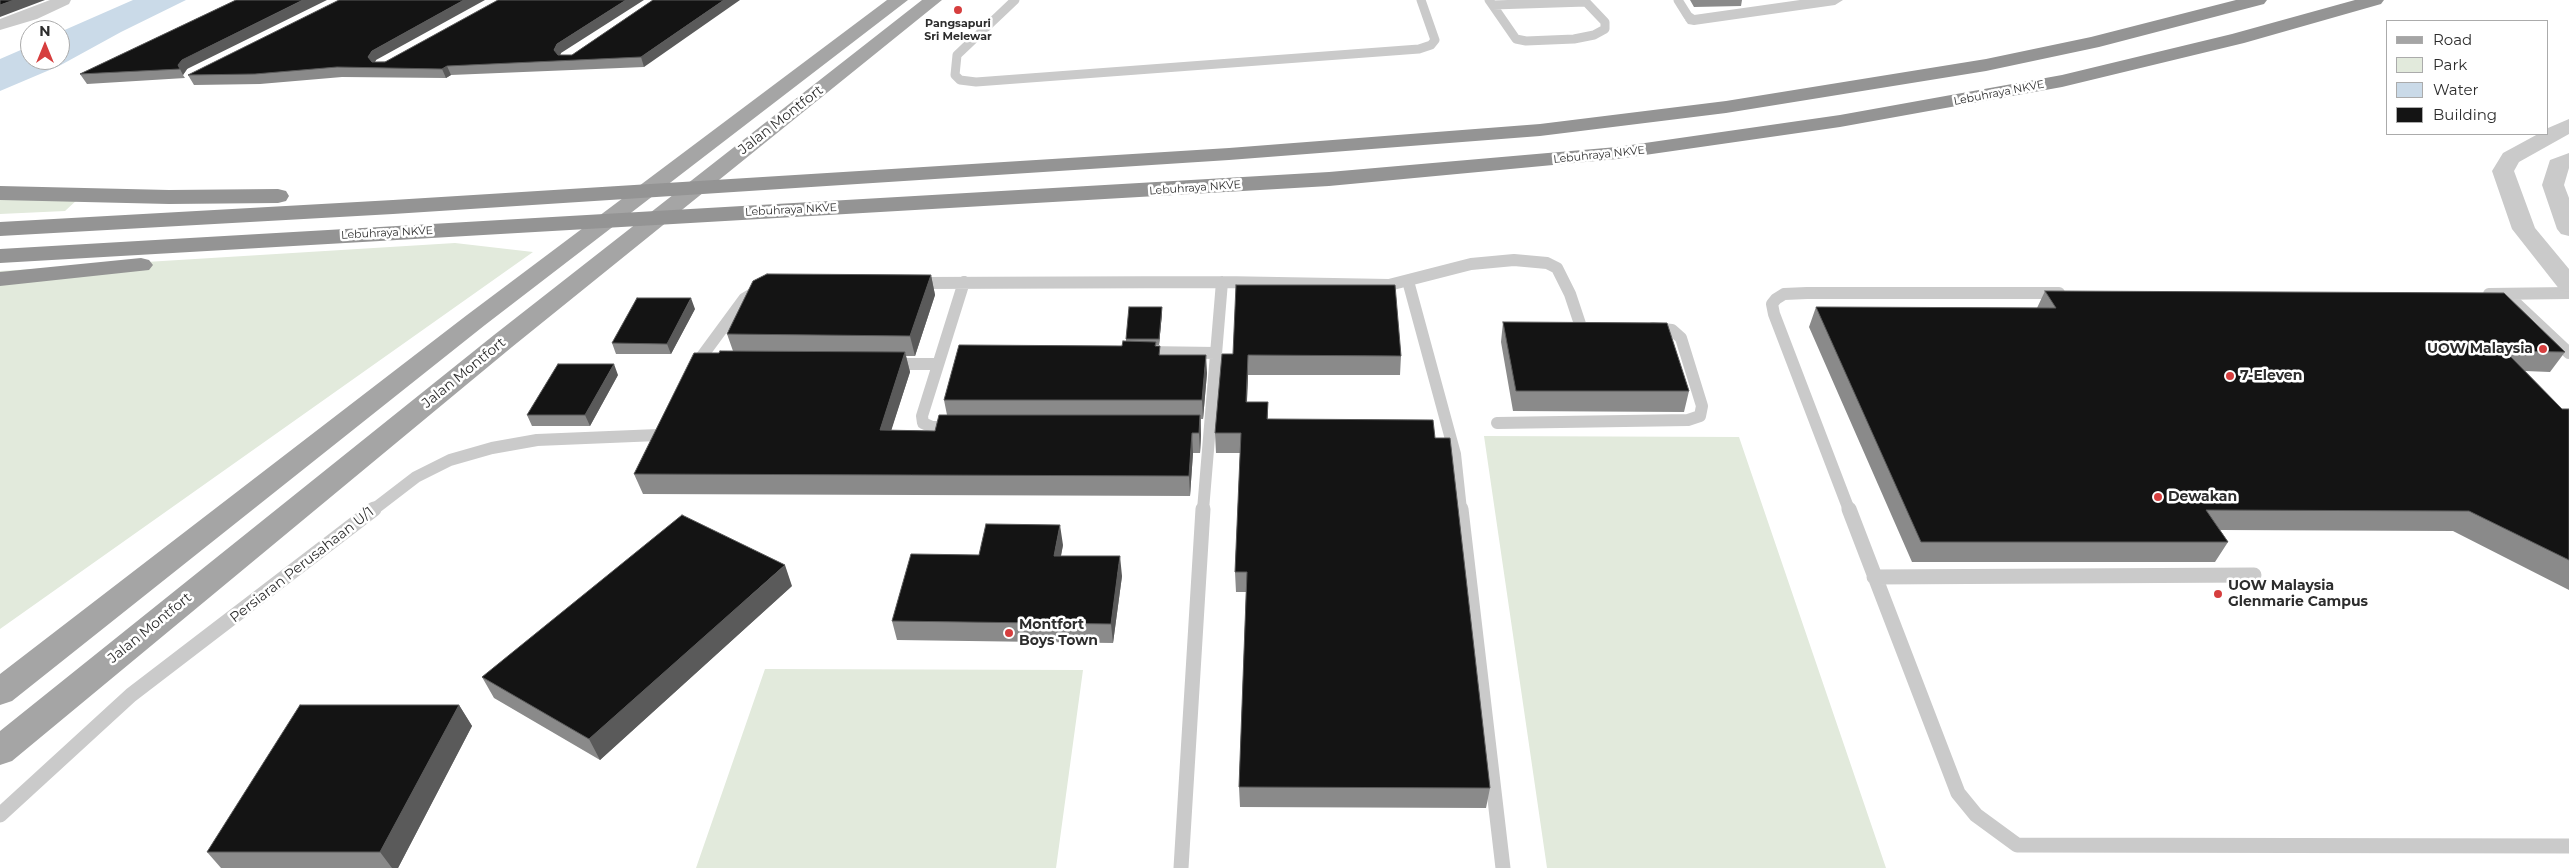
<!DOCTYPE html>
<style>
body{margin:0}
#map{position:relative;width:2569px;height:868px;overflow:hidden;background:#fff;font-family:Montserrat,sans-serif}
canvas{display:block}
.legend{position:absolute;left:2386px;top:20px;width:162px;height:115px;box-sizing:border-box;background:#fff;border:1px solid #ababab;margin:0;padding:6px 9px;list-style:none;font-size:15px;color:#2d2d2d}
.legend li{display:flex;align-items:center;gap:10px;height:25px}
.legend b{width:25px;border:1px solid #ababab}
.north{position:absolute;left:20px;top:20px;width:50px;height:50px;box-sizing:border-box;background:#fff;border:1px solid #ababab;border-radius:50%;rotate:0deg;font-size:14px;font-weight:700;line-height:20px;text-align:center;color:#2d2d2d}
.north::after{content:'';display:block;margin:auto;width:18px;height:22px;background:#d63e3e;clip-path:polygon(50% 0,100% 100%,50% 72%,0 100%)}
</style>
<div id="map">
<canvas width="2569" height="868"></canvas>
<ul class="legend">
<li><b style="height:6px;background:#a5a5a5"></b>Road</li>
<li><b style="height:14px;background:#e2eadc"></b>Park</li>
<li><b style="height:14px;background:#cadae8"></b>Water</li>
<li><b style="height:14px;background:#141414"></b>Building</li>
</ul>
<div class="north">N</div>
</div>
<script>
const ctx = document.querySelector('canvas').getContext('2d');
ctx.lineJoin = 'round';
function paint(path, color) {
  ctx.fillStyle = color;
  ctx.fill(path, 'evenodd');
}
function toPath(rows) {
  const path = new Path2D();
  for (const r of rows) {
    path.moveTo(r[0], r[1]);
    for (let i = 2; i < r.length; i += 2) path.lineTo(r[i], r[i + 1]);
  }
  return path;
}
function stroke(path, color, width, dash) {
  ctx.strokeStyle = color;
  ctx.lineWidth = width;
  ctx.lineCap = dash ? 'butt' : 'round';
  ctx.setLineDash(dash || []);
  ctx.stroke(path);
}
function write(font, color, halo, rows, align = 'center') {
  ctx.font = font + ' Montserrat,sans-serif';
  ctx.lineWidth = 5;
  ctx.setLineDash([]);
  ctx.textBaseline = 'middle';
  ctx.strokeStyle = halo;
  ctx.fillStyle = color;
  for (const [text, x, y, turn = 0] of rows) {
    ctx.save();
    ctx.translate(x, y);
    ctx.rotate((+turn || 0) * Math.PI / 180);
    ctx.textAlign = isNaN(turn) ? turn : align;
    if (halo) ctx.strokeText(text, 0, 0);
    ctx.fillText(text, 0, 0);
    ctx.restore();
  }
}
paint(toPath([
 [0,195,78,199,65,211,0,214],
 [455,243,533,252,0,629,0,271],
 [1484,436,1739,437,1886,868,1547,868],
 [765,669,1083,670,1056,868,696,868]
]), '#e2eadc');
paint(toPath([
 [133,0,186,0,121,32,59,66,0,91,0,59,30,46,30,60,60,60,60,32]
]), '#cadae8');
stroke(toPath([
 [1015,0,957,55,955,75,960,80,976,82,1419,49,1431,45,1435,40,1421,0],
 [1489,0,1516,39,1526,41,1574,39,1594,35,1605,29,1605,22,1584,0],
 [1678,0,1688,16,1694,20],
 [1493,5,1586,2]
]), '#cacaca', 9);
stroke(toPath([
 [1408,281,1455,454,1461,510],
 [916,283,1222,282,1389,285,1471,264,1514,260,1547,263,1557,268,1570,294,1581,327],
 [2489,294,2569,293],
 [2506,294,2569,353],
 [1145,352,1216,353],
 [891,364,938,364],
 [694,367,744,299,759,290],
 [1497,423,1688,420,1700,416,1702,406,1681,338,1672,330,1653,328],
 [952,427,932,427,923,423,922,416,964,282],
 [373,510,416,477,450,460,492,448,537,440,658,435],
 [1203,510,1222,282],
 [1849,510,1774,314,1772,304,1776,299,1784,294,1807,293,2059,293]
]), '#cacaca', 12);
stroke(toPath([
 [1461,509,1503,868],
 [1849,509,1958,793,1976,815,2017,845,2569,846],
 [1874,577,2254,575],
 [0,815,131,695,374,509],
 [1181,868,1203,509]
]), '#cacaca', 15);
paint(toPath([
 [50,0,71,0,69,4,37,19,0,30,0,19,50,0],
 [1800,0,1843,0,1835,5,1694,25,1688,24,1685,20,1688,16,1694,15,1800,0]
]), '#cacaca');
paint(toPath([
 [2569,119,2569,134,2519,162,2514,171,2535,228,2569,269,2569,292,2560,290,2512,229,2492,171,2503,153,2538,134,2548,134,2548,128,2569,119],
 [2569,153,2569,168,2564,185,2569,198,2569,236,2561,234,2557,229,2542,185,2550,160,2569,153]
]), '#cacaca');
paint(toPath([
 [887,0,908,0,485,325,12,701,0,705,0,674,467,315,887,0],
 [922,0,942,0,512,347,12,761,0,765,0,731,494,335,922,0]
]), '#a5a5a5');
paint(toPath([
 [2236,0,2267,0,2264,4,2099,47,1986,71,1726,113,1540,136,1229,160,393,214,0,236,0,222,393,200,1229,148,1540,124,1726,101,1986,59,2091,37,2236,0],
 [2355,0,2384,0,2381,4,2244,43,2062,87,1840,127,1617,159,1329,186,0,263,0,249,1329,172,1617,147,1840,115,2062,75,2232,34,2355,0],
 [0,186,169,190,278,189,286,191,289,196,286,201,278,203,169,204,0,200,0,186],
 [141,258,149,260,153,265,149,270,0,286,0,272,141,258]
]), '#949494');
paint(toPath([
 [236,0,183,75,185,78,87,84,80,74],
 [653,0,644,67,451,75,446,78,342,77,260,84,194,85,188,75,376,60,375,62,561,53,560,55,572,55],
 [1690,0,1742,0,1741,6,1694,7],
 [931,275,935,295,915,356,906,356,910,372,891,430,935,431,947,415,944,400,1122,346,1126,342,1126,339,1162,313,1159,345,1156,345,1160,355,1207,373,1203,419,1201,419,1201,435,1200,453,1193,453,1190,496,643,494,634,474,719,353,733,351,727,334],
 [2045,291,2565,352,2550,372,2525,371,2562,409,2569,409,2569,590,2453,531,2220,530,2228,542,2215,562,1912,562,1809,327,1816,307,2037,308],
 [695,309,671,354,616,354,612,343],
 [1503,322,1689,391,1684,412,1513,411,1501,342],
 [1222,354,1401,356,1400,375,1248,375,1247,402,1268,402,1268,419,1435,438,1490,788,1486,808,1240,807,1239,787,1246,592,1236,592,1235,572,1240,453,1216,453,1215,433],
 [618,375,590,426,532,426,527,415],
 [1063,545,1061,556,1122,576,1113,643,897,640,892,621],
 [792,586,600,760,494,698,482,677],
 [459,705,472,726,398,868,221,868,207,852]
]), '#8a8a8a');
paint(toPath([
 [14,0,45,0,0,17,0,5],
 [303,0,327,0,187,69,183,75,178,65,182,60],
 [464,0,485,0,376,60,372,67,368,57,372,51],
 [626,0,644,0,561,53,558,60,554,50,557,44],
 [724,0,740,0,644,67,641,57],
 [447,66,451,75,446,78,442,69],
 [931,275,935,295,915,356,910,336],
 [691,298,695,309,671,354,667,344],
 [1162,307,1162,313,1159,345,1159,339],
 [905,352,910,372,885,450,880,430],
 [1206,355,1207,373,1203,419,1202,400],
 [1248,355,1248,375,1246,422,1246,402],
 [614,364,618,375,590,426,585,415],
 [1200,415,1201,435,1200,453,1199,433],
 [1192,433,1193,453,1190,496,1189,476],
 [1060,525,1063,545,1057,575,1054,556],
 [1120,556,1122,576,1113,643,1111,624],
 [785,565,792,586,600,760,589,739],
 [459,705,472,726,398,868,392,868,380,852]
]), '#5a5a5a');
const building = toPath([
 [0,0,14,0,0,5,0,0],
 [236,0,303,0,182,60,178,65,180,69,80,74,236,0],
 [339,0,464,0,372,51,368,57,372,62,385,62,498,0,626,0,557,44,554,50,558,55,572,55,653,0,724,0,641,57,447,66,442,69,337,67,255,74,188,75,339,0],
 [767,274,931,275,910,336,727,334,753,281,767,274],
 [1236,285,1395,285,1401,356,1248,355,1246,402,1268,402,1267,419,1433,420,1435,438,1450,438,1490,788,1239,787,1247,572,1235,572,1241,433,1215,433,1222,354,1233,354,1236,285],
 [2045,291,2504,293,2565,352,2505,351,2562,409,2569,409,2569,560,2469,511,2206,510,2228,542,1921,542,1816,307,2056,308,2045,291],
 [637,298,691,298,667,344,612,343,637,298],
 [1129,307,1162,307,1159,339,1126,339,1129,307],
 [1503,322,1667,323,1689,391,1516,391,1503,322],
 [1123,341,1156,342,1155,346,1160,346,1159,355,1206,355,1202,400,944,400,959,345,1122,346,1123,341],
 [720,351,905,352,880,430,935,431,939,415,1200,415,1199,433,1192,433,1189,476,634,474,694,353,719,353,720,351],
 [558,364,614,364,585,415,527,415,558,364],
 [682,515,785,565,589,739,482,677,682,515],
 [986,524,1060,525,1054,556,1120,556,1111,624,892,621,911,554,979,555,986,524],
 [300,705,459,705,380,852,207,852,300,705]
]);
paint(building, '#141414');
stroke(building, '#5a5a5a', 1);
for (const [x, y, r, color] of [
 [958,10,5,"#d63e3e"],
 [2543,349,5,"#d63e3e"],
 [2230,376,5,"#d63e3e"],
 [2158,497,5,"#d63e3e"],
 [2218,594,5,"#d63e3e"],
 [1009,633,5,"#d63e3e"]
]) {
  const dot = new Path2D();
  dot.arc(x, y, r, 0, 2 * Math.PI);
  ctx.fillStyle = color;
  ctx.fill(dot);
  stroke(dot, '#fff', 2);
}
write('bold 11px', '#2d2d2d', '#fff', [
 ["Pangsapuri",958,24],
 ["Sri Melewar",958,37]
]);
write('11px', '#2d2d2d', '#fff', [
 ["Lebuhraya NKVE",1999,93,-11],
 ["Lebuhraya NKVE",1599,155,-6],
 ["Lebuhraya NKVE",1195,188,-4],
 ["Lebuhraya NKVE",791,210,-3],
 ["Lebuhraya NKVE",387,233,-3]
]);
write('14px', '#2d2d2d', '#fff', [
 ["Jalan Montfort",781,120,-38],
 ["Jalan Montfort",464,373,-39],
 ["Persiaran Perusahaan U/1",302,565,-38],
 ["Jalan Montfort",150,628,-39]
]);
write('bold 14px', '#2d2d2d', '#fff', [
 ["UOW Malaysia",2533,349,"right"],
 ["7-Eleven",2240,376],
 ["Dewakan",2168,497],
 ["UOW Malaysia",2228,586],
 ["Glenmarie Campus",2228,602],
 ["Montfort",1019,625],
 ["Boys Town",1019,641]
], 'left');
</script>
